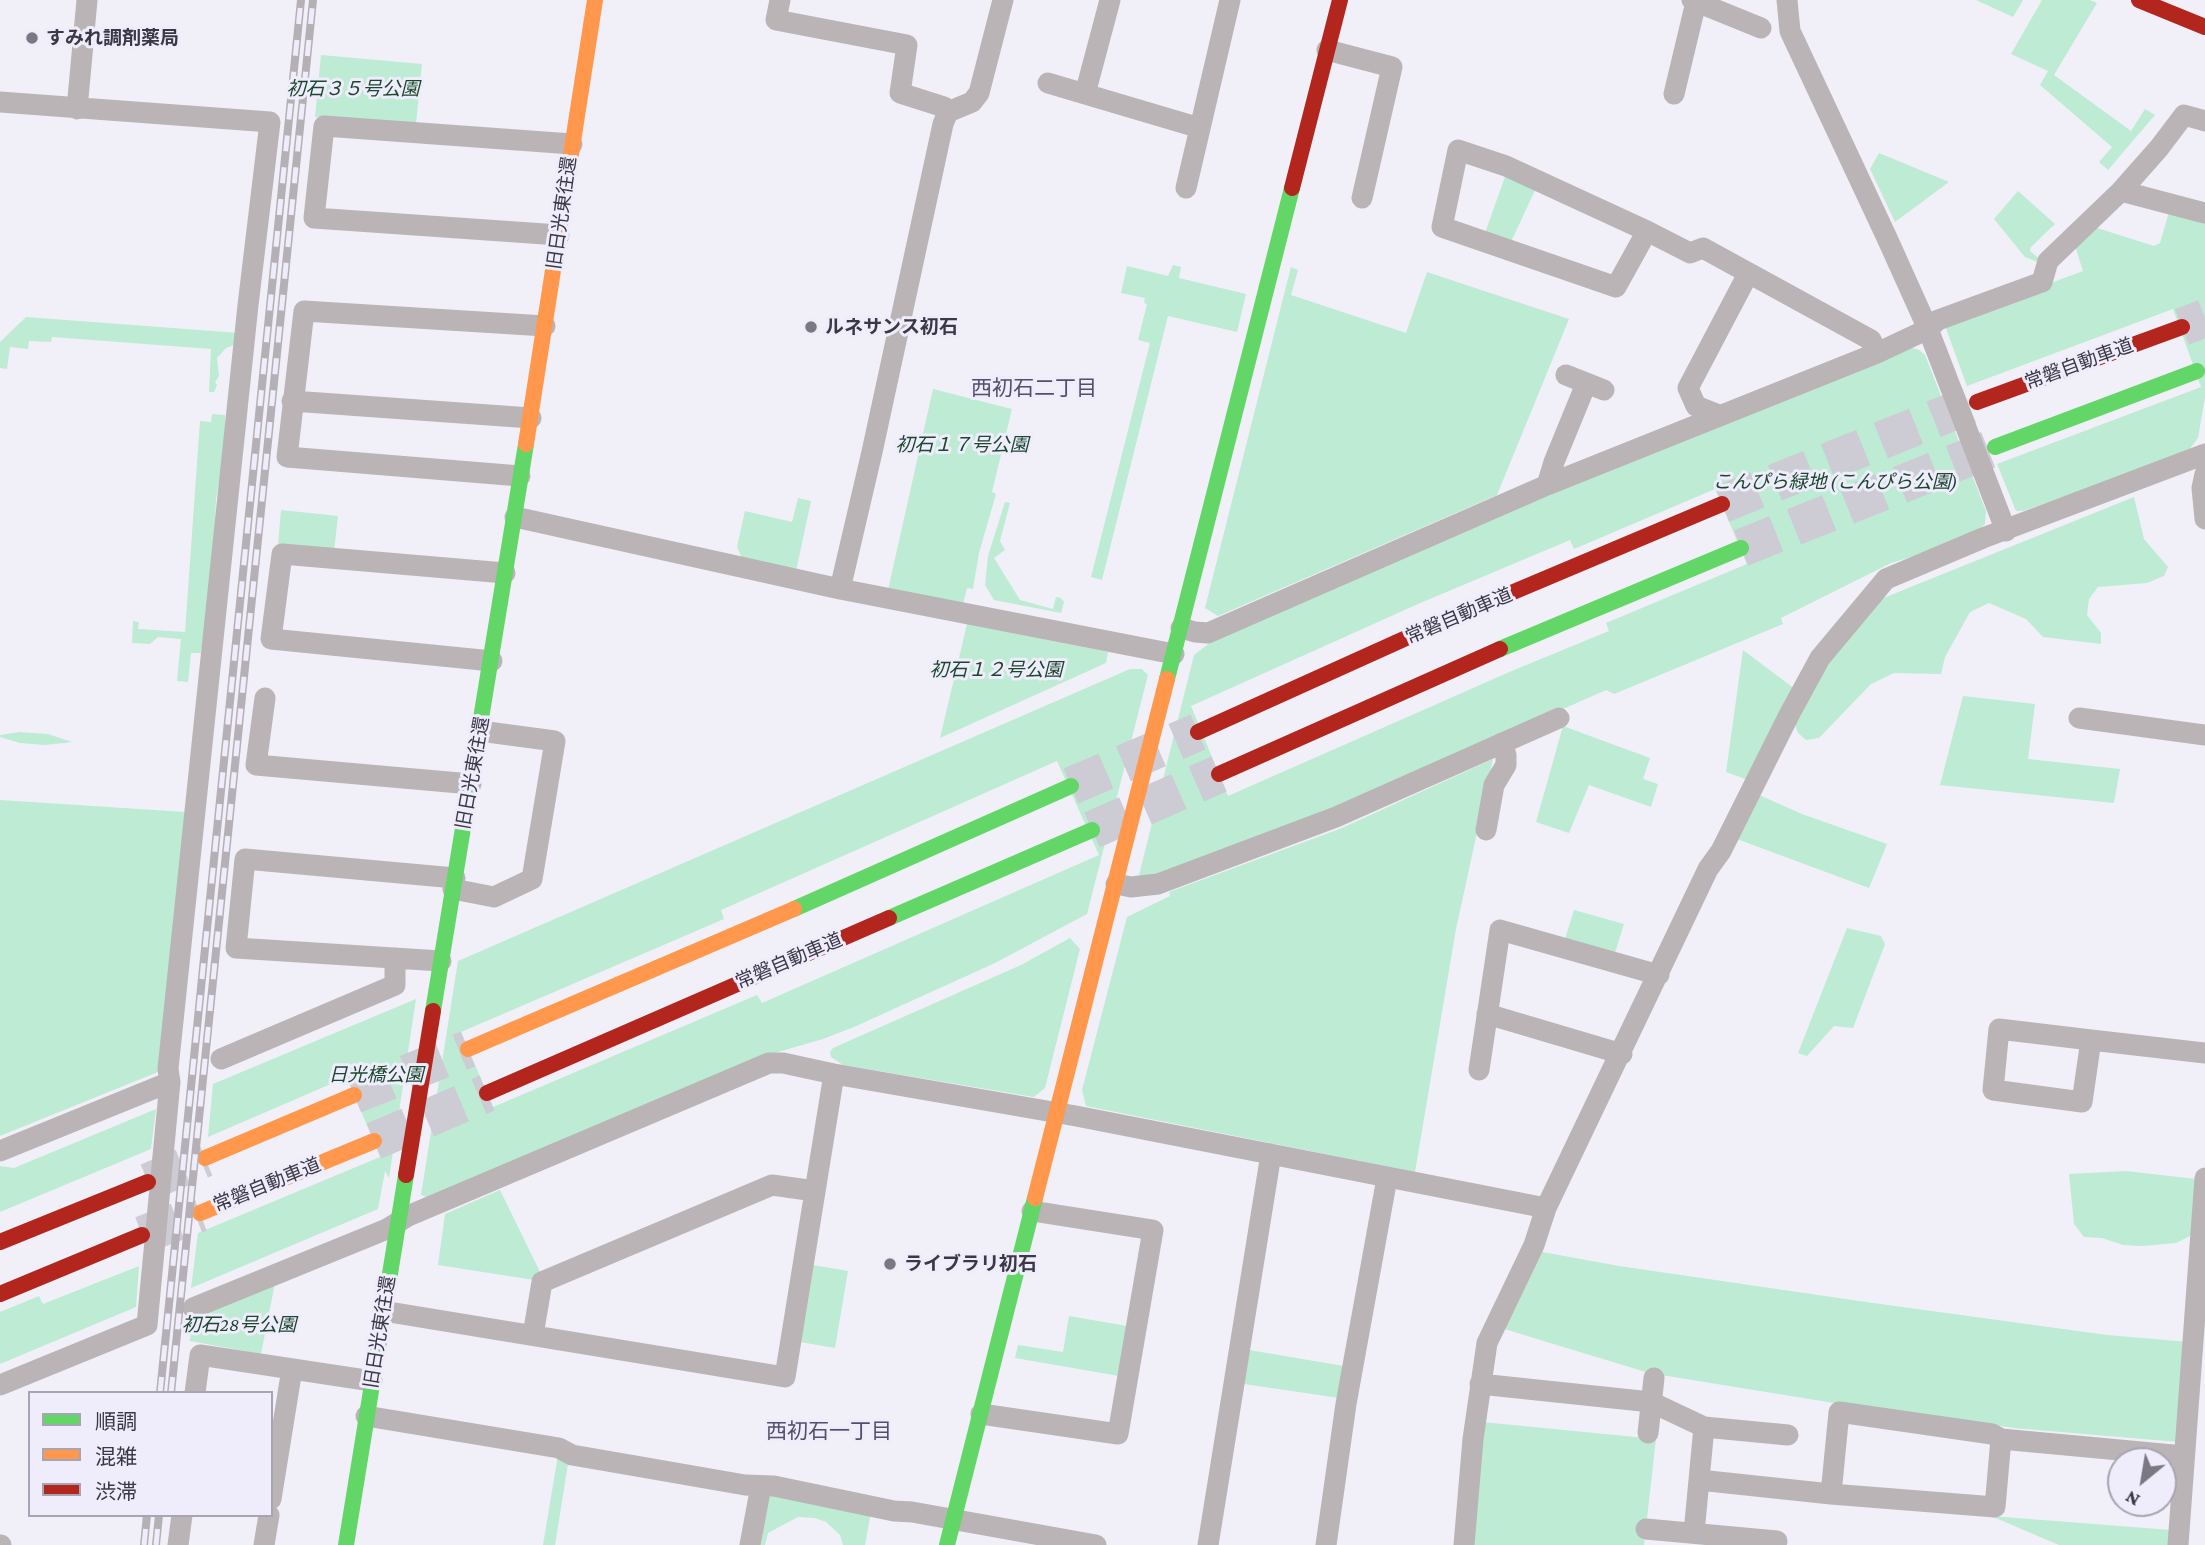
<!DOCTYPE html>
<meta charset="utf-8">
<style>
body{margin:0}
#map{position:relative;width:2205px;height:1545px;overflow:hidden;background:#f1f0f8;font-family:"Crimson Pro","Noto Sans JP",serif}
canvas{display:block}
.legend{position:absolute;left:28px;top:1391px;width:245px;height:126px;box-sizing:border-box;background:#efecfb;border:2px solid #a7a4b3;margin:0;padding:9px 12px;list-style:none;font-size:21px;color:#3b3846}
.legend li{display:flex;align-items:center;gap:14px;height:35px}
.legend b{width:35px;border:2px solid #a7a4b3}
.north{position:absolute;left:2107px;top:1447px;width:70px;height:70px;box-sizing:border-box;background:#efecfb;border:2px solid #a7a4b3;border-radius:50%;rotate:210deg;font-size:19px;font-weight:700;line-height:28px;text-align:center;color:#3b3846}
.north::after{content:'';display:block;margin:auto;width:24px;height:32px;background:#7b7884;clip-path:polygon(50% 0,100% 100%,50% 72%,0 100%)}
</style>
<div id="map">
<canvas width="2205" height="1545"></canvas>
<ul class="legend">
<li><b style="height:9px;background:#63d668"></b>順調</li>
<li><b style="height:9px;background:#ff974d"></b>混雑</li>
<li><b style="height:9px;background:#b3261e"></b>渋滞</li>
</ul>
<div class="north">N</div>
</div>
<script>
const ctx = document.querySelector('canvas').getContext('2d');
ctx.lineJoin = 'round';
function paint(path, color) {
  ctx.fillStyle = color;
  ctx.fill(path, 'evenodd');
}
function toPath(rows) {
  const path = new Path2D();
  for (const r of rows) {
    path.moveTo(r[0], r[1]);
    for (let i = 2; i < r.length; i += 2) path.lineTo(r[i], r[i + 1]);
  }
  return path;
}
function stroke(path, color, width, dash) {
  ctx.strokeStyle = color;
  ctx.lineWidth = width;
  ctx.lineCap = dash ? 'butt' : 'round';
  ctx.setLineDash(dash || []);
  ctx.stroke(path);
}
function write(font, color, halo, rows, align = 'center') {
  ctx.font = font + ' "Crimson Pro","Noto Sans JP",serif';
  ctx.lineWidth = 6;
  ctx.setLineDash([]);
  ctx.textBaseline = 'middle';
  ctx.strokeStyle = halo;
  ctx.fillStyle = color;
  for (const [text, x, y, turn = 0] of rows) {
    ctx.save();
    ctx.translate(x, y);
    ctx.rotate((+turn || 0) * Math.PI / 180);
    ctx.textAlign = isNaN(turn) ? turn : align;
    if (halo) ctx.strokeText(text, 0, 0);
    ctx.fillText(text, 0, 0);
    ctx.restore();
  }
}
paint(toPath([
 [1976,0,2023,0,2013,17],
 [2042,0,2090,0,2097,3,2054,75,2131,131,2145,109,2155,115,2108,170,2099,162,2112,147,2040,85,2048,71,2011,54],
 [321,55,422,64,416,124,315,117],
 [1879,153,1949,182,1895,222,1870,169],
 [1506,174,1536,188,1511,242,1485,233],
 [2018,191,2055,224,2031,247,2030,251,2041,260,2040,263,2025,257,1994,219],
 [2169,212,2205,222,2205,397,2198,438,2186,454,2023,511,2016,511,1997,464,2201,387,2173,309,1967,386,1944,323,2083,271,2075,246,2094,227,2154,246,2160,243],
 [1173,265,1181,267,1179,278,1246,294,1237,332,1168,316,1102,580,1091,577,1150,343,1138,340,1147,304,1144,303,1145,298,1121,293,1127,266,1168,276],
 [1291,267,1298,270,1291,295,1406,333,1427,272,1569,319,1497,495,1218,616,1205,608],
 [26,317,239,333,234,345,226,348,217,358,219,376,215,382,217,385,214,392,209,392,211,349,52,337,51,342,29,341,28,349,10,347,7,369,0,368,0,342],
 [1909,347,1919,350,1925,355,1986,511,1985,524,1981,528,1944,547,1891,563,1781,618,1783,624,1614,694,1606,690,1364,797,1148,878,1139,875,1194,655,1211,642,1526,504],
 [1715,489,1747,564,1606,623,1609,631,1514,670,1228,796,1191,706,1418,604,1570,540,1574,549],
 [933,389,1012,409,992,492,996,494,979,553,973,589,967,588,963,604,888,590],
 [212,414,225,415,225,449,216,499,213,564,201,653,191,653,188,682,177,681,181,639,158,637,150,644,132,643,133,621,139,622,138,629,185,632,200,421,211,422],
 [2134,497,2144,539,2168,567,2164,576,2147,583,2098,587,2089,599,2087,615,2101,633,2101,644,2043,637,2026,619,1989,603,1970,612,1945,657,1941,674,1894,673,1871,684,1819,738,1806,740,1798,733,1794,722,1825,663,1876,601],
 [798,498,811,501,796,571,742,558,737,547,745,511,792,522],
 [1005,502,1010,503,1000,541,1005,550,994,558,1020,600,1053,609,1056,597,1061,598,1064,602,1061,613,994,600,985,585,988,556],
 [281,510,338,516,334,551,278,545],
 [967,624,1108,652,1106,663,940,738],
 [1743,650,1795,689,1748,780,1726,772],
 [1130,669,1142,669,1148,675,1087,914,995,963,854,1027,823,1039,771,1054,429,1198,421,1195,458,961],
 [1057,761,1099,855,762,1003,757,995,493,1107,461,1032,724,919,721,910],
 [1963,696,2035,704,2028,759,2120,769,2114,803,1940,785],
 [1563,726,1650,758,1643,779,1658,784,1651,807,1589,785,1569,833,1536,822],
 [19,732,48,734,72,742,45,745,20,743,0,737,0,735],
 [1493,759,1456,929,1415,1172,1086,1106,1082,1090,1127,917,1170,896,1169,892,1342,828],
 [1759,795,1802,814,1887,844,1869,888,1734,838],
 [0,800,185,812,158,1072,0,1136],
 [1574,910,1624,924,1614,956,1564,942],
 [1847,928,1881,936,1885,944,1853,1028,1834,1026,1807,1056,1798,1053],
 [1070,938,1080,949,1045,1088,1034,1097,843,1065,831,1057,830,1052,833,1048,1021,965],
 [416,999,389,1178,385,1171,378,1209,191,1288,198,1233,380,1157,347,1077,208,1137,213,1084],
 [156,1109,151,1149,0,1212,0,1166,14,1168],
 [2126,1171,2196,1179,2196,1233,2176,1243,2142,1246,2123,1245,2102,1238,2084,1237,2074,1224,2069,1174],
 [500,1190,541,1274,534,1280,438,1265,445,1214],
 [1537,1251,1619,1266,1873,1303,2107,1335,2189,1342,2178,1442,2014,1428,1834,1403,1649,1373,1501,1328],
 [813,1265,848,1271,835,1348,800,1342],
 [139,1266,136,1307,0,1364,0,1312,39,1296,43,1304],
 [275,1283,261,1354,190,1341,192,1318],
 [1069,1316,1127,1326,1119,1376,1015,1358,1018,1345,1063,1352],
 [1249,1350,1344,1366,1339,1398,1244,1384],
 [1482,1422,1656,1439,1644,1545,1471,1545],
 [558,1455,568,1464,555,1545,543,1545],
 [776,1493,871,1512,865,1545,843,1545,840,1535,826,1522,815,1518,798,1517,768,1533,765,1545,761,1545,768,1498],
 [1991,1516,2171,1530,2170,1545,2059,1545]
]), '#bdebd3');
stroke(toPath([
 [2182,327,2205,318],
 [1722,504,1977,402],
 [1741,548,1995,447],
 [1071,786,1198,732],
 [1092,830,1219,774],
 [354,1095,468,1049],
 [374,1141,487,1093],
 [148,1182,205,1158],
 [142,1235,200,1213]
]), '#cdcbd4', 38, [38, 19]);
stroke(toPath([
 [780,0,776,20,907,45,900,93,944,107,948,112,972,102,979,93,1003,0],
 [1110,0,1085,94,1200,128],
 [1692,0,1761,28],
 [1787,0,1790,31,1887,238,1928,329,2006,531],
 [1327,50,1392,67,1362,198],
 [1048,83,1085,94],
 [1674,94,1696,2],
 [0,102,270,122,248,305,168,1069,170,1082,147,1325,0,1385],
 [77,109,87,0],
 [1186,188,1230,0],
 [2121,191,2205,213],
 [1647,231,1616,287,1442,227,1458,150,1506,166,1647,231,1690,253,1703,248,1871,340,1877,353],
 [559,235,314,218,324,126,572,144],
 [1566,375,1604,390],
 [292,401,531,418],
 [1719,415,1696,406,1688,388,1748,274],
 [2205,474,2202,488,2205,519],
 [520,476,287,457,304,311,545,326],
 [1547,485,1554,462,1586,384],
 [515,517,840,589,1174,654],
 [840,589,872,452,943,124,948,112],
 [1181,628,1195,632,1208,633,1547,485,1877,353,1928,329,1938,320,2042,282,2048,261,2121,191,2159,148,2184,115,2205,121],
 [492,661,271,639,282,554,505,573],
 [265,698,256,765,471,784],
 [2079,718,2205,735],
 [1486,830,1494,785,1506,765,1506,755,1502,743],
 [1116,884,1131,887,1158,884,1336,817,1559,718],
 [453,889,494,897,532,879,555,741,480,731],
 [441,961,236,948,245,859,455,878],
 [1487,1014,1622,1054],
 [2091,1040,2082,1102,1993,1090,1999,1029,2091,1040,2205,1053],
 [221,1059,395,985,395,958],
 [1479,1070,1500,930,1659,975],
 [0,1151,170,1082],
 [193,1308,387,1229,408,1216,769,1063,783,1063,834,1074,1076,1116,1546,1208,1708,869,1721,851,1789,715,1820,658,1886,579,1983,538,2205,454],
 [383,1311,785,1377,834,1074],
 [533,1335,542,1282,772,1185,815,1191],
 [1480,1384,1651,1402,1704,1427,1788,1435],
 [195,1393,200,1355,372,1381],
 [981,1414,1118,1434,1153,1230,1032,1211],
 [366,1416,559,1448,572,1455,630,1465,745,1485,774,1486,894,1511,912,1512,1096,1545],
 [1648,1433,1654,1378],
 [2001,1439,1995,1507,1831,1494,1839,1412,1992,1434,2001,1439,2184,1456],
 [1699,1480,1831,1494],
 [271,1499,292,1369],
 [1646,1529,1777,1541],
 [1694,1533,1704,1427],
 [0,1545,1,1545],
 [178,1545,182,1515],
 [264,1545,269,1515],
 [750,1545,761,1486],
 [1208,1545,1271,1154],
 [1326,1545,1346,1404,1387,1178],
 [1464,1545,1473,1439,1487,1343,1534,1245,1546,1208],
 [2178,1545,2205,1178]
]), '#bab4b7', 21);
stroke(toPath([
 [1995,447,2197,371],
 [1500,649,1741,548],
 [1167,679,1292,188],
 [794,909,1071,786],
 [889,918,1092,830],
 [433,1011,526,444],
 [346,1545,406,1175],
 [947,1545,1035,1198]
]), '#63d668', 16);
stroke(toPath([
 [526,444,595,0],
 [468,1049,794,909],
 [205,1158,354,1095],
 [1035,1198,1167,679],
 [200,1213,374,1141]
]), '#ff974d', 16);
stroke(toPath([
 [2139,0,2205,27],
 [1292,188,1340,0],
 [1977,402,2182,327],
 [1198,732,1435,625,1722,504],
 [1219,774,1500,649],
 [487,1093,889,918],
 [0,1242,148,1182],
 [0,1294,142,1235]
]), '#b3261e', 16);
const rail = toPath([
 [160,1393,301,0],
 [171,1393,313,0],
 [144,1545,147,1515],
 [156,1545,159,1515]
]);
stroke(rail, '#b4b0b5', 8);
stroke(rail, '#efecfb', 5, [16]);
stroke(toPath([
 [406,1175,433,1011]
]), '#b3261e', 16);
for (const [x, y, r, color] of [
 [32,38,7,"#7b7884"],
 [811,327,7,"#7b7884"],
 [890,1264,7,"#7b7884"]
]) {
  const dot = new Path2D();
  dot.arc(x, y, r, 0, 2 * Math.PI);
  ctx.fillStyle = color;
  ctx.fill(dot);
  stroke(dot, '#efecfb', 2.5);
}
write('bold 19px', '#3b3846', '#efecfb', [
 ["すみれ調剤薬局",46,38],
 ["ルネサンス初石",825,327],
 ["ライブラリ初石",904,1264]
], 'left');
write('italic 19px', '#1b472f', '#efecfb', [
 ["初石３５号公園",353,89],
 ["初石１７号公園",962,445],
 ["こんぴら緑地 (こんぴら公園)",1835,482],
 ["初石１２号公園",996,670],
 ["日光橋公園",376,1075],
 ["初石28号公園",239,1325]
]);
write('19px', '#3b3846', '#efecfb', [
 ["旧日光東往還",562,213,-82],
 ["常磐自動車道",2079,364,-20],
 ["常磐自動車道",1459,616,-23],
 ["旧日光東往還",473,773,-80],
 ["常磐自動車道",789,961,-23],
 ["常磐自動車道",267,1185,-22],
 ["旧日光東往還",380,1332,-81]
]);
write('21px', '#534e6c', '#efecfb', [
 ["西初石二丁目",1034,389],
 ["西初石一丁目",829,1432]
]);
</script>
